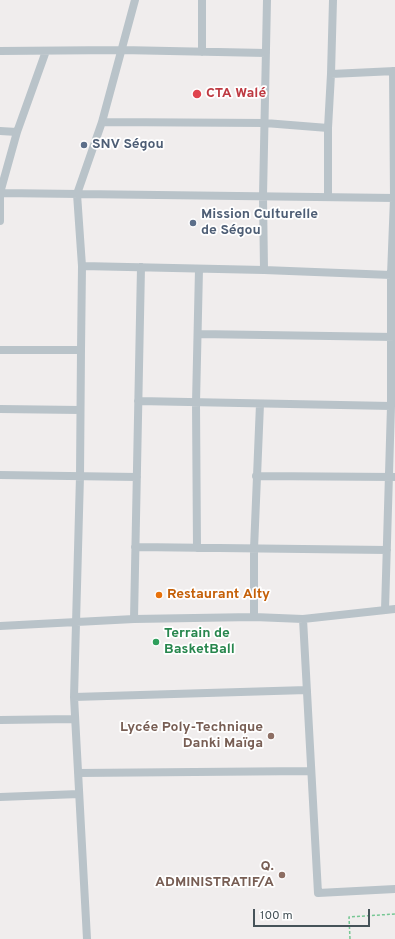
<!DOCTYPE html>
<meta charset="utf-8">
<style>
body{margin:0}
#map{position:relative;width:395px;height:939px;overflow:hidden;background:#f0eded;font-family:Overpass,sans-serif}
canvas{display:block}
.scale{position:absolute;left:253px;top:909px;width:117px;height:18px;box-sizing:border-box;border:2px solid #465359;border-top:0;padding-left:5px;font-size:12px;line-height:14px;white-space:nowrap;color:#465359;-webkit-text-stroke:3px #fff;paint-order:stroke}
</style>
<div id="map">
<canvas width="395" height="939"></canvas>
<div class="scale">100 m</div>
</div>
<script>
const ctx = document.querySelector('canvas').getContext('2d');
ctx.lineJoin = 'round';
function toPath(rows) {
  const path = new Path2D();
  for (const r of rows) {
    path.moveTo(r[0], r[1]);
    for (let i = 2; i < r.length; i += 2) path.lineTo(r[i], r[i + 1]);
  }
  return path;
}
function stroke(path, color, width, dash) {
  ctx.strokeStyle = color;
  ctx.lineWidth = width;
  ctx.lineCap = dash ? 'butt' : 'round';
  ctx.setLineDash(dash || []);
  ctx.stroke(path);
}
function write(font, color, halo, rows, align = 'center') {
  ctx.font = font + ' Overpass,sans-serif';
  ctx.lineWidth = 3.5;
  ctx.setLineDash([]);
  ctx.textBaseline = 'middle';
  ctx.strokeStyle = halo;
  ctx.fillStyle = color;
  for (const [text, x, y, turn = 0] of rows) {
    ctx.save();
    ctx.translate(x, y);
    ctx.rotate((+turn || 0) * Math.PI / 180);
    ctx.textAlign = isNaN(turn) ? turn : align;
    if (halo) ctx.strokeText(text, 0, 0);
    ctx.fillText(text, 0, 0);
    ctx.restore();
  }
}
stroke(toPath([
 [350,939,349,917,395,914]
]), '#77c794', 1.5, [3, 2]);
stroke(toPath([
 [202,0,202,52],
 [0,51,121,50,266,53],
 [331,74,395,71],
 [102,122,265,123,328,128],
 [0,131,17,132],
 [0,193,395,198],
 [328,197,328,128,331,74,333,0],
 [0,221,0,193,17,132,46,51],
 [82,266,264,270,391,275],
 [264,270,263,196,267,0],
 [198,334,395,337],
 [0,350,81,350],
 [138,401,391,406],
 [0,409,80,410],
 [0,475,137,477],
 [256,476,395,477],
 [135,547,387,550],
 [197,548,196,403,199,269],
 [385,610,391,406,391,275,394,198,393,71],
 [254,617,254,549,260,404],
 [134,619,141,267],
 [303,619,318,893,395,889],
 [0,626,134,619,254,617,303,619,395,609],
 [74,697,307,690],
 [0,720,75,719],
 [78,773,311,771],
 [0,797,79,794],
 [87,939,74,697,80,476,81,350,82,266,77,194,102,122,135,0]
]), '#b9c3c9', 8);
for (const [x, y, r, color] of [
 [197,94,5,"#e0444e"],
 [84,145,4,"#5c6f8a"],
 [193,223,4,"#5c6f8a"],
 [159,595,4,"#e8710a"],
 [156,642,4,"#2e9e5b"],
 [271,736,4,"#8d6e63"],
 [282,875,4,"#8d6e63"]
]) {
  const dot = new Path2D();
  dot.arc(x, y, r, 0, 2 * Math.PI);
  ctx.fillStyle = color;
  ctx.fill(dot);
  stroke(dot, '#fff', 1.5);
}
write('bold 14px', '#be3a42', '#fff', [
 ["CTA Walé",206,94]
], 'left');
write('bold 14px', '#4e5e75', '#fff', [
 ["SNV Ségou",92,145],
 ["Mission Culturelle",201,215],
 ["de Ségou",201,231]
], 'left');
write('bold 14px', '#c56008', '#fff', [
 ["Restaurant Alty",167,595]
], 'left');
write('bold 14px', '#27864d', '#fff', [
 ["Terrain de",164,634],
 ["BasketBall",164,650]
], 'left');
write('bold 14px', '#785e54', '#fff', [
 ["Lycée Poly-Technique",263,728],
 ["Danki Maïga",263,744],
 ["Q.",274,867],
 ["ADMINISTRATIF/A",274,883]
], 'right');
</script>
